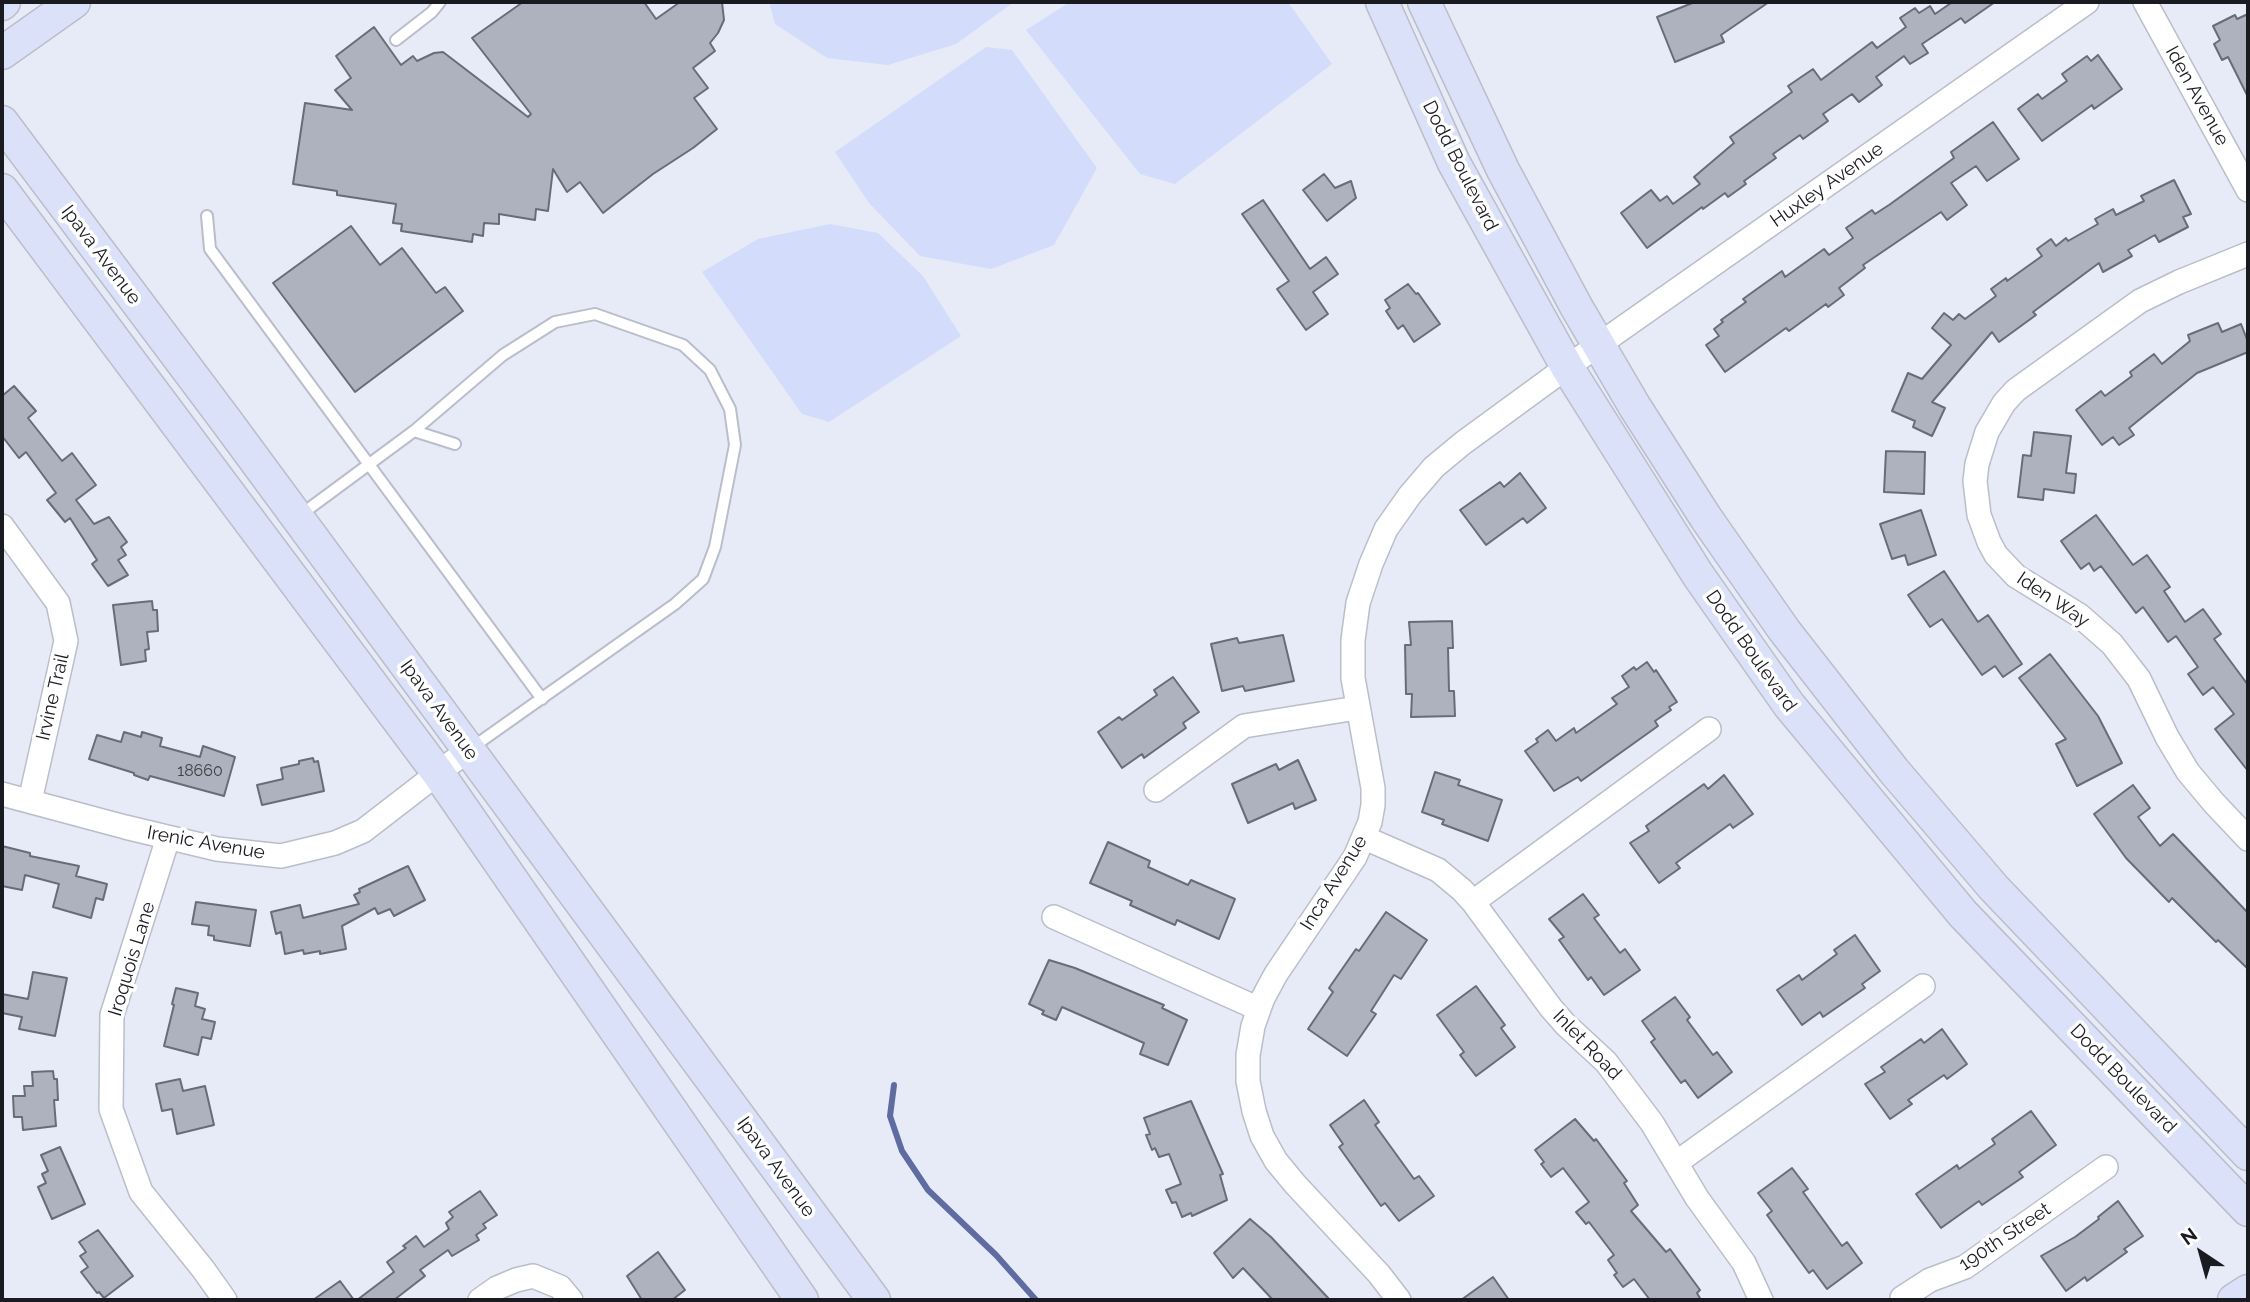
<!DOCTYPE html>
<style>
body{margin:0}
#map{position:relative;width:2250px;height:1302px;overflow:hidden;background:#e7ebf7;font-family:Raleway,sans-serif}
canvas{display:block}
.frame{position:absolute;inset:0;border:4px solid #1a1b20;pointer-events:none}
.north{position:absolute;left:2166px;top:1218px;width:70px;height:70px;-webkit-text-stroke:5px #fff;paint-order:stroke;rotate:324deg;font-size:19px;font-weight:700;line-height:28px;text-align:center;color:#1a1b20}
.north::after{content:'';display:block;margin:auto;width:24px;height:32px;background:#1a1b20;clip-path:polygon(50% 0,100% 100%,50% 72%,0 100%)}
</style>
<div id="map">
<canvas width="2250" height="1302"></canvas>
<div class="frame"></div>
<div class="north">N</div>
</div>
<script>
const ctx = document.querySelector('canvas').getContext('2d');
ctx.lineJoin = 'round';
function paint(path, color) {
  ctx.fillStyle = color;
  ctx.fill(path, 'evenodd');
}
function toPath(rows) {
  const path = new Path2D();
  for (const r of rows) {
    path.moveTo(r[0], r[1]);
    for (let i = 2; i < r.length; i += 2) path.lineTo(r[i], r[i + 1]);
  }
  return path;
}
function stroke(path, color, width, dash) {
  ctx.strokeStyle = color;
  ctx.lineWidth = width;
  ctx.lineCap = dash ? 'butt' : 'round';
  ctx.setLineDash(dash || []);
  ctx.stroke(path);
}
function write(font, color, halo, rows, align = 'center') {
  ctx.font = font + ' Raleway,sans-serif';
  ctx.lineWidth = 7;
  ctx.setLineDash([]);
  ctx.textBaseline = 'middle';
  ctx.strokeStyle = halo;
  ctx.fillStyle = color;
  for (const [text, x, y, turn = 0] of rows) {
    ctx.save();
    ctx.translate(x, y);
    ctx.rotate((+turn || 0) * Math.PI / 180);
    ctx.textAlign = isNaN(turn) ? turn : align;
    if (halo) ctx.strokeText(text, 0, 0);
    ctx.fillText(text, 0, 0);
    ctx.restore();
  }
}
paint(toPath([
 [769,2,1014,2,956,44,888,65,827,58,775,24],
 [1070,2,1288,2,1332,64,1175,184,1140,174,1026,30],
 [986,47,1012,50,1097,168,1054,245,991,269,920,256,869,203,835,152],
 [830,224,878,233,923,276,961,336,829,422,802,414,702,272,758,239]
]), '#d3dcfb');
stroke(toPath([
 [894,1085,890,1116,902,1151,928,1190,996,1255,1036,1300]
]), '#5e6ca2', 6);
const building = toPath([
 [523,2,644,2,656,19,680,2,722,2,724,20,718,33,710,43,715,51,693,68,708,88,694,98,717,129,693,148,653,174,603,213,580,182,567,192,553,169,548,211,536,209,535,220,499,214,499,224,484,223,483,236,473,234,472,242,401,231,402,224,393,223,396,204,337,195,337,191,293,184,305,103,352,110,335,90,351,78,336,56,374,27,401,65,413,56,417,61,434,53,443,52,528,117,531,114,472,38,523,2],
 [1695,2,1769,2,1721,35,1724,42,1675,62,1657,17,1695,2],
 [1950,2,1995,2,1965,23,1961,18,1922,44,1928,53,1910,64,1904,56,1876,77,1882,85,1859,102,1852,94,1823,114,1828,121,1803,139,1800,135,1773,154,1776,158,1744,181,1746,184,1728,197,1725,193,1703,209,1702,207,1647,248,1621,213,1651,190,1660,201,1667,196,1673,204,1700,184,1694,177,1734,143,1730,137,1792,92,1788,86,1813,69,1821,80,1872,42,1877,48,1906,27,1900,18,1915,8,1919,13,1930,6,1935,14,1951,3,1950,2],
 [2248,14,2248,97,2228,57,2222,60,2214,44,2220,40,2213,26,2235,15,2237,19,2248,14],
 [2098,55,2122,89,2094,109,2092,105,2042,141,2018,109,2038,94,2042,99,2067,81,2062,74,2087,56,2091,61,2098,55],
 [1993,122,2019,159,1987,181,1976,166,1951,183,1967,205,1947,220,1941,212,1863,265,1865,268,1839,288,1844,295,1828,307,1826,304,1789,331,1786,328,1725,372,1706,345,1719,336,1714,329,1723,322,1721,320,1746,302,1743,299,1782,271,1785,277,1824,249,1829,255,1853,238,1846,228,1872,210,1875,214,1889,205,1954,158,1951,152,1993,122],
 [1324,174,1335,188,1351,181,1356,198,1327,221,1303,190,1324,174],
 [2174,180,2191,214,2183,217,2188,227,2159,242,2155,235,2128,250,2132,256,2103,272,2099,263,2033,312,2036,315,1999,342,1992,332,1932,402,1945,408,1932,436,1913,427,1915,421,1892,411,1908,373,1922,379,1951,345,1932,328,1944,313,1953,320,1959,314,1965,319,1996,296,1991,289,2006,278,2007,281,2042,256,2037,249,2051,239,2056,246,2066,238,2068,241,2098,224,2095,219,2113,209,2116,215,2144,201,2141,196,2174,180],
 [1263,200,1310,269,1326,257,1338,274,1313,292,1328,314,1306,330,1277,289,1289,281,1242,214,1263,200],
 [351,226,380,265,402,248,436,293,445,287,463,311,355,392,273,283,351,226],
 [1408,284,1416,294,1418,293,1440,324,1414,342,1403,325,1398,329,1386,311,1390,308,1385,300,1408,284],
 [2218,323,2222,332,2241,324,2248,342,2248,352,2197,373,2129,428,2134,435,2119,445,2113,437,2102,445,2076,410,2101,391,2105,396,2132,376,2130,372,2154,354,2162,364,2190,341,2188,335,2218,323],
 [14,386,36,411,28,418,62,461,72,453,96,485,76,500,94,524,109,517,127,542,121,547,126,555,118,560,128,575,108,586,92,564,97,560,70,518,65,522,47,500,56,493,26,452,19,458,2,436,2,396,14,386],
 [2034,432,2071,436,2066,473,2076,474,2074,493,2044,489,2043,500,2018,497,2023,455,2031,456,2034,432],
 [1886,451,1925,452,1924,494,1884,492,1886,451],
 [1520,473,1546,508,1527,523,1523,518,1486,545,1460,510,1500,482,1504,487,1520,473],
 [1921,510,1936,555,1908,565,1905,555,1892,559,1880,524,1921,510],
 [2096,515,2133,565,2147,555,2170,587,2164,591,2185,622,2203,609,2221,634,2214,639,2248,685,2248,771,2215,729,2234,714,2213,687,2203,695,2188,674,2198,667,2176,636,2168,642,2143,607,2136,613,2101,566,2094,571,2089,563,2081,569,2061,541,2096,515],
 [1944,571,1978,622,1988,615,2022,664,2003,677,1995,666,1982,675,1942,619,1930,627,1908,595,1944,571],
 [152,601,153,610,157,610,158,631,147,632,149,649,145,650,146,661,121,665,113,605,152,601],
 [1452,621,1453,648,1448,648,1449,691,1454,691,1455,716,1411,717,1412,694,1406,694,1405,645,1411,645,1409,622,1452,621],
 [1283,635,1294,681,1245,691,1243,686,1222,691,1211,644,1237,638,1239,643,1283,635],
 [2050,654,2098,716,2122,763,2077,786,2056,744,2066,739,2019,678,2050,654],
 [1647,662,1654,672,1656,670,1677,702,1669,707,1671,710,1655,721,1658,726,1581,781,1578,777,1554,791,1525,751,1538,742,1536,739,1548,730,1556,741,1574,728,1576,733,1617,704,1612,698,1629,687,1622,676,1634,667,1636,670,1647,662],
 [1173,677,1199,712,1183,723,1186,728,1144,758,1142,754,1122,768,1098,732,1119,717,1122,720,1157,695,1154,690,1173,677],
 [124,732,141,737,142,732,162,738,160,746,200,757,203,746,235,757,224,796,150,776,148,780,134,775,134,773,89,759,97,735,121,742,124,732],
 [313,758,314,762,318,761,324,791,262,805,257,785,283,779,281,768,299,764,299,761,313,758],
 [1298,760,1316,800,1295,809,1293,803,1248,823,1232,784,1276,764,1279,770,1298,760],
 [1435,772,1460,780,1458,785,1502,800,1488,841,1442,824,1444,820,1422,812,1435,772],
 [1724,775,1753,814,1733,828,1730,824,1676,863,1680,868,1659,883,1630,843,1649,831,1646,826,1704,784,1708,789,1724,775],
 [2133,785,2150,808,2138,817,2160,846,2173,834,2248,913,2248,969,2218,940,2216,942,2172,898,2169,902,2126,858,2094,814,2133,785],
 [1108,842,1150,861,1148,867,1188,885,1191,880,1235,899,1219,939,1177,920,1175,925,1130,905,1132,901,1090,883,1108,842],
 [2,846,30,853,30,856,79,866,76,876,107,884,103,900,96,898,91,918,53,907,59,884,25,875,22,890,2,886,2,846],
 [408,866,425,900,394,916,390,909,378,914,375,908,342,926,346,949,320,954,320,951,304,954,303,950,285,954,281,932,276,934,271,912,300,905,303,918,359,904,354,895,360,892,359,889,408,866],
 [1583,894,1599,915,1594,918,1620,953,1625,949,1640,970,1604,995,1591,977,1588,980,1559,940,1564,937,1549,919,1583,894],
 [196,902,256,910,250,946,214,940,214,936,208,935,209,926,192,924,196,902],
 [1386,912,1427,940,1401,979,1394,975,1371,1011,1376,1014,1347,1056,1308,1029,1333,992,1329,988,1356,949,1359,951,1386,912],
 [1855,935,1880,971,1862,984,1865,988,1823,1017,1820,1012,1802,1025,1777,990,1799,975,1802,980,1837,954,1834,950,1855,935],
 [1049,960,1075,968,1164,1005,1162,1008,1187,1020,1168,1065,1140,1054,1144,1043,1062,1007,1056,1020,1042,1014,1044,1011,1029,1004,1049,960],
 [33,972,67,978,55,1036,19,1029,22,1017,2,1013,2,994,28,999,33,972],
 [1476,986,1505,1025,1501,1028,1515,1047,1476,1076,1460,1055,1464,1052,1437,1015,1476,986],
 [176,988,198,993,195,1006,205,1009,202,1019,215,1022,211,1039,202,1037,198,1055,164,1046,174,1005,172,1004,176,988],
 [1675,997,1690,1017,1687,1020,1713,1055,1717,1052,1732,1072,1698,1098,1685,1080,1681,1083,1651,1042,1655,1039,1642,1021,1675,997],
 [1942,1029,1967,1064,1947,1079,1944,1075,1908,1100,1912,1104,1890,1119,1865,1084,1885,1072,1881,1067,1921,1039,1924,1043,1942,1029],
 [53,1071,54,1079,57,1079,58,1100,54,1100,56,1126,23,1130,22,1117,14,1117,13,1096,25,1096,24,1086,33,1086,32,1072,53,1071],
 [180,1079,183,1091,205,1086,214,1125,177,1134,172,1109,162,1111,156,1084,180,1079],
 [1364,1100,1379,1122,1375,1125,1414,1179,1419,1176,1434,1196,1399,1221,1385,1203,1381,1206,1339,1147,1343,1144,1330,1125,1364,1100],
 [1191,1101,1223,1174,1220,1175,1227,1200,1192,1216,1191,1213,1182,1217,1176,1202,1172,1203,1166,1190,1181,1184,1169,1154,1159,1157,1155,1148,1152,1150,1146,1135,1150,1134,1144,1118,1191,1101],
 [2031,1111,2056,1145,2019,1172,2023,1177,1982,1205,1979,1201,1941,1228,1916,1194,1957,1165,1959,1169,1995,1144,1992,1139,2031,1111],
 [1575,1119,1594,1141,1596,1139,1627,1181,1624,1183,1638,1205,1631,1211,1666,1252,1670,1249,1700,1290,1697,1293,1701,1300,1650,1300,1634,1279,1623,1287,1614,1275,1617,1273,1608,1260,1614,1255,1589,1222,1586,1224,1576,1212,1589,1202,1563,1168,1551,1177,1541,1164,1544,1162,1535,1150,1575,1119],
 [60,1147,85,1204,52,1219,38,1187,46,1183,42,1174,48,1171,41,1155,60,1147],
 [1792,1168,1808,1189,1803,1192,1842,1246,1847,1242,1862,1263,1827,1289,1813,1270,1809,1273,1767,1215,1772,1211,1758,1193,1792,1168],
 [480,1191,497,1215,483,1224,486,1228,476,1235,479,1240,452,1256,448,1250,420,1270,425,1276,394,1300,357,1300,394,1272,387,1262,406,1248,403,1246,416,1236,424,1247,449,1229,446,1223,453,1217,449,1212,480,1191],
 [2118,1201,2143,1236,2124,1249,2127,1252,2087,1281,2085,1277,2066,1291,2041,1256,2075,1237,2099,1219,2098,1217,2118,1201],
 [1250,1219,1271,1237,1330,1300,1273,1300,1243,1268,1233,1278,1214,1253,1250,1219],
 [98,1230,133,1276,104,1298,99,1292,97,1293,81,1272,88,1267,80,1256,86,1252,79,1242,98,1230],
 [658,1252,685,1290,672,1300,642,1300,627,1276,658,1252],
 [1493,1277,1509,1300,1461,1300,1493,1277],
 [340,1281,354,1300,313,1300,340,1281]
]);
paint(building, '#aeb2be');
stroke(building, '#696c77', 2);
const lane = toPath([
 [396,40,432,12,440,2],
 [207,216,210,249,542,699],
 [414,431,455,444],
 [299,516,414,431,503,355,555,322,595,314,683,345,710,370,730,409,735,445,715,547,703,579,675,604,470,749]
]);
const street = toPath([
 [2145,2,2248,190],
 [2248,254,2179,282,2140,301,2016,390,2004,403,1987,432,1977,464,1975,481,1979,515,1989,542,1996,555,2016,576,2079,615,2112,644,2139,679,2167,737,2188,772,2214,803,2248,839],
 [2,526,58,603,66,641,30,801],
 [1156,790,1244,726,1357,708],
 [2,794,125,827,217,849,281,856,335,843,363,831,468,750],
 [168,838,112,1015,111,1109,141,1192,203,1269,225,1300],
 [1365,838,1438,870,1462,890,1473,902,1551,1008,1565,1024,1606,1062,1652,1123,1697,1198,1744,1263,1761,1300],
 [1473,902,1709,729],
 [1054,917,1259,1009],
 [1676,1163,1923,986],
 [480,1300,497,1288,516,1280,533,1276,560,1287,571,1300],
 [1399,1300,1379,1274,1295,1184,1276,1161,1262,1136,1254,1111,1248,1081,1248,1055,1253,1026,1263,998,1276,974,1355,857,1370,822,1373,805,1373,788,1353,678,1353,640,1358,603,1371,564,1386,529,1410,495,1434,467,1463,443,1567,367,2087,2],
 [1902,1300,1902,1298,1930,1280,1965,1267,2106,1167]
]);
const secondary = toPath([
 [1382,2,1454,163,1567,367,1698,575,1789,705,1963,914,2248,1210],
 [1424,2,1503,170,1577,308,1635,407,1706,518,1784,630,1894,771,1994,888,2248,1154],
 [2,4,4,2],
 [2,53,74,2],
 [2,122,227,422,874,1300],
 [2,190,438,773,802,1300],
 [2234,1300,2248,1291]
]);
stroke(lane, '#bbbeca', 14);
stroke(street, '#bbbeca', 26);
stroke(secondary, '#bbbeca', 35);
stroke(lane, '#fff', 10);
stroke(street, '#fff', 23);
stroke(secondary, '#dbe1f8', 32);
write('16px', '#3f4148', null, [
 ["18660",200,771]
]);
write('19px', '#1a1b20', '#fff', [
 ["Iden Avenue",2197,96,61],
 ["Dodd Boulevard",1460,166,63],
 ["Huxley Avenue",1827,185,-35],
 ["Ipava Avenue",101,255,53],
 ["Iden Way",2053,600,34],
 ["Dodd Boulevard",1751,651,55],
 ["Irvine Trail",53,697,-77],
 ["Ipava Avenue",439,710,54],
 ["Irenic Avenue",206,843,10],
 ["Inca Avenue",1334,883,-58],
 ["Iroquois Lane",132,959,-73],
 ["Inlet Road",1587,1045,46],
 ["Dodd Boulevard",2123,1079,46],
 ["Ipava Avenue",776,1167,54],
 ["190th Street",2005,1237,-34]
]);
</script>
